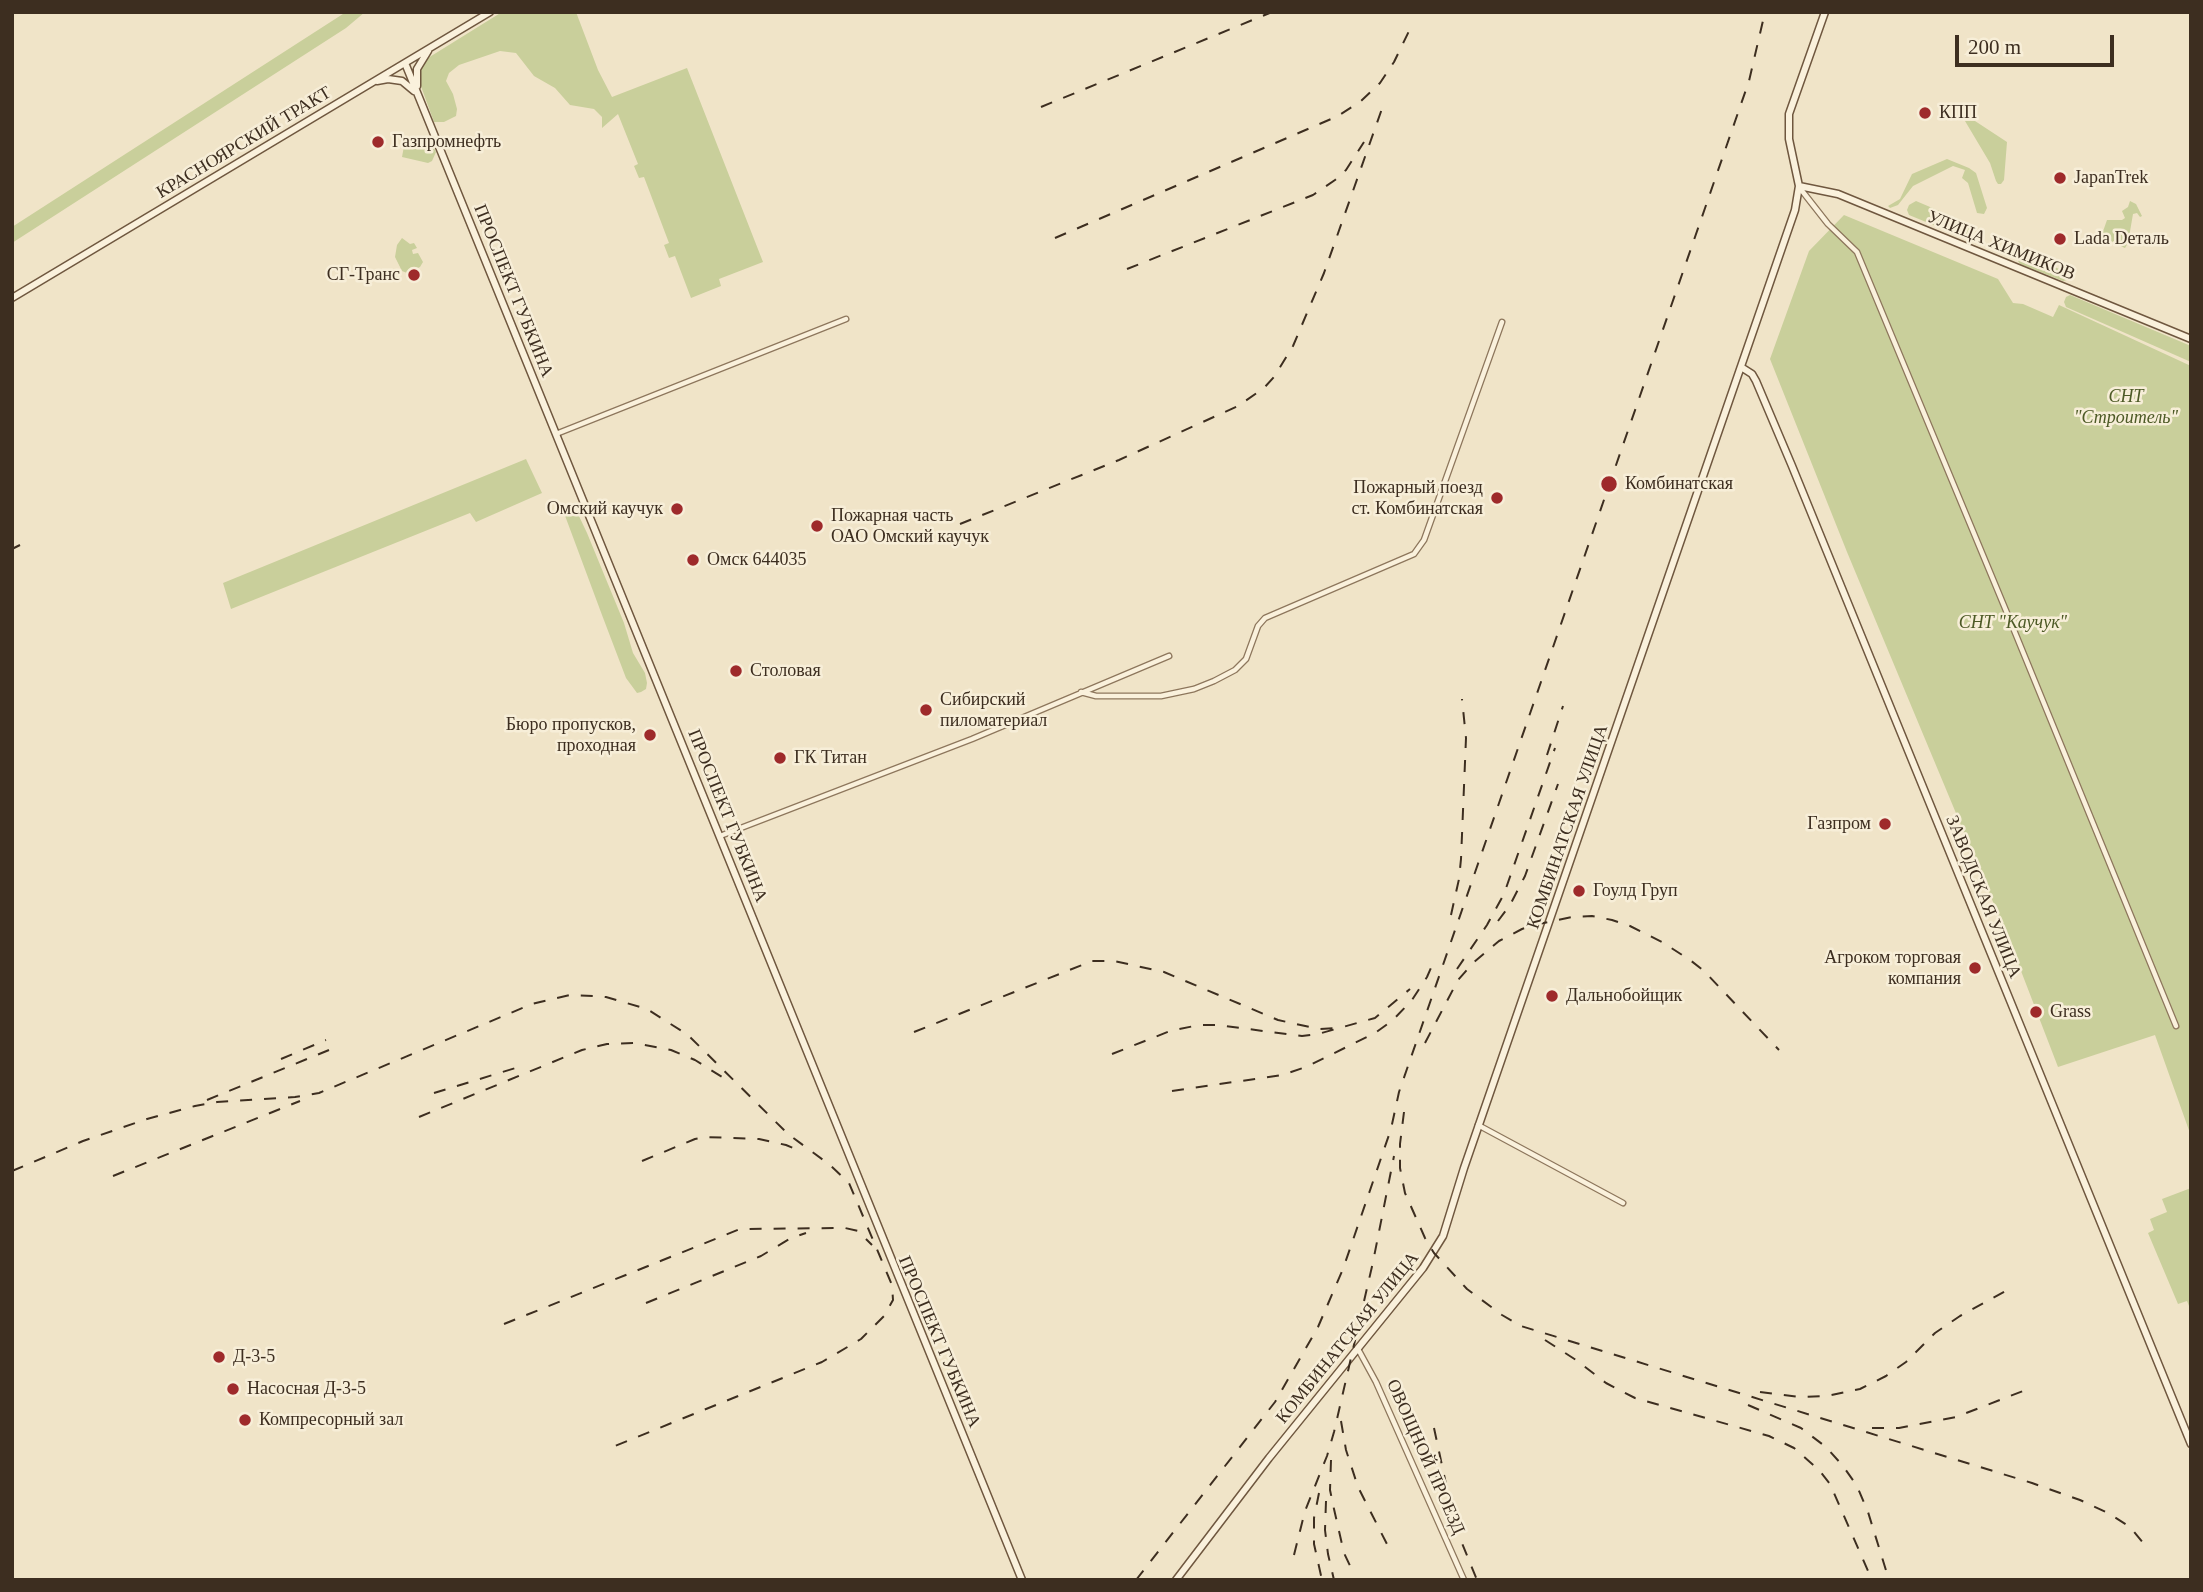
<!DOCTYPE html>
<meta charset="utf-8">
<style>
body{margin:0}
#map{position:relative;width:2203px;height:1592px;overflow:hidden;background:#f0e4c8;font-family:Georgia,serif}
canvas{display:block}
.frame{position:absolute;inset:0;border:14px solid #3d2e20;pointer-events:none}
.scale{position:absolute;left:1955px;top:35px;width:159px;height:32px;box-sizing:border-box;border:4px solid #3d2e20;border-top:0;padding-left:9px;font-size:21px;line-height:24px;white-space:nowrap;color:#3d2e20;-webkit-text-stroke:5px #f7eed8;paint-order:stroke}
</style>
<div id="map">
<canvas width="2203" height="1592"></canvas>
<div class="frame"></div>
<div class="scale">200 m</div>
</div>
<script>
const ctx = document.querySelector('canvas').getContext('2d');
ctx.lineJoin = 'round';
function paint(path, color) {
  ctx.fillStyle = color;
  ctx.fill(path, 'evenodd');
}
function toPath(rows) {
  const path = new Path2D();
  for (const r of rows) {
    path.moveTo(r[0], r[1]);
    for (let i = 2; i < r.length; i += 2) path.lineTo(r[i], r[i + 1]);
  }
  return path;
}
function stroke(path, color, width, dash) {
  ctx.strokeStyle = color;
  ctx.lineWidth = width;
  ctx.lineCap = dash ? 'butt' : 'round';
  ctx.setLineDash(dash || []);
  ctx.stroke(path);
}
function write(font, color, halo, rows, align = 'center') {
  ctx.font = font + ' Georgia,serif';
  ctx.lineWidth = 5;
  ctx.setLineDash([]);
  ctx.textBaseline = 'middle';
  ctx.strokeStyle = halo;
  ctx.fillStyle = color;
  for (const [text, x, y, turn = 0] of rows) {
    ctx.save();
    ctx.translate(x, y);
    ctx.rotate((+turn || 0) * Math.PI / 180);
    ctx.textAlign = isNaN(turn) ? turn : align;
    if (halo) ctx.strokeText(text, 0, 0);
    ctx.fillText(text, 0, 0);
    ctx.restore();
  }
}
paint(toPath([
 [346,12,365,12,346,28,12,243,12,227],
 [502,12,576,12,598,70,612,97,687,68,763,262,719,279,721,286,691,298,675,256,669,258,664,245,669,243,644,177,639,178,634,166,638,164,618,114,602,128,602,117,594,109,570,105,555,88,534,76,516,53,500,51,459,65,449,73,446,81,453,94,457,109,456,116,444,122,434,122,418,78,421,67,428,58],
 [1965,121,1975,121,2007,142,2004,180,2001,184,1998,184,1996,181,1990,163],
 [410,138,432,145,436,152,432,161,428,163,402,157,405,141],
 [1947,159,1969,168,1976,173,1987,208,1984,214,1977,213,1968,183,1962,178,1965,170,1953,166,1913,186,1898,205,1890,208,1888,206,1900,199,1912,174],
 [1916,201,1970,224,1974,229,1973,235,1965,238,1909,215,1907,210,1909,205],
 [2130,201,2136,204,2142,216,2140,217,2137,213,2133,214,2128,243,2125,248,2118,245,2118,237,2113,242,2101,237,2107,220,2122,220,2125,218,2122,211,2128,207],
 [1844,215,1998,279,2013,303,2023,304,2053,317,2059,305,2191,366,2191,1136,2155,1035,2058,1067,2011,945,1847,552,1770,359,1809,251],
 [402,238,410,244,414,243,417,248,412,250,413,254,418,253,423,262,420,267,407,273,402,271,395,257,397,245],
 [2019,253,2067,272,2069,276,2067,280,2063,281,2020,264,2018,261],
 [2070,295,2191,346,2191,362,2066,307,2064,302,2066,297],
 [526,459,542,493,476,522,470,513,231,609,223,583],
 [571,507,578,514,587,533,624,623,633,653,645,673,647,683,646,689,641,692,637,693,626,678,602,615,564,513,564,508],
 [2191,1188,2191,1311,2187,1301,2178,1304,2148,1233,2154,1230,2150,1219,2167,1212,2162,1199]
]), '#c9cf9b');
const street = toPath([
 [1799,187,1828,224,1857,252,2007,613,2176,1026],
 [556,434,846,319],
 [1081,692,1096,696,1161,696,1194,689,1214,681,1235,670,1246,659,1258,626,1265,618,1414,554,1424,540,1502,322],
 [720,836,972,739,1169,656],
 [1478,1125,1623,1203],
 [1358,1349,1376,1382,1464,1580]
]);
const secondary = toPath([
 [405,63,1022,1580],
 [377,81,388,79,402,81,414,91],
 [417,86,417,69,428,51],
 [1799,186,1838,194,2191,339],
 [12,298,490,12],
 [1741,367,1752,374,1756,381,1792,466,2191,1444],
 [1176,1580,1269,1458,1423,1268,1443,1236,1464,1168,1795,210,1799,186,1789,139,1789,114,1825,12]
]);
stroke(street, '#8d765c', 7);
stroke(secondary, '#6f573f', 9);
stroke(street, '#faf1dc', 4.5);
stroke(secondary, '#faf1dc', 6);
stroke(toPath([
 [1041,107,1272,12],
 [1055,238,1338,116,1361,101,1380,83,1394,62,1410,29],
 [1127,269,1313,195,1335,180,1346,170,1364,142],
 [960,524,1119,460,1238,406,1264,388,1274,377,1293,346,1324,273,1384,103],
 [12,549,20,545],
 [1547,755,1563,706],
 [1451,915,1459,879,1461,859,1466,738,1462,699],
 [1498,921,1510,905,1525,876,1558,784],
 [1457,969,1487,925,1504,894,1555,748],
 [914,1032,1092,961,1114,961,1164,972,1278,1020,1319,1029,1340,1028],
 [1425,1043,1458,980,1473,963,1499,941,1522,929,1534,925,1572,917,1592,916,1612,920,1630,926,1662,942,1690,960,1704,971,1779,1050],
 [1112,1054,1170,1031,1199,1025,1217,1025,1302,1036,1318,1034,1375,1018,1410,989],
 [281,1059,326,1040],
 [1172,1091,1282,1075,1306,1067,1375,1033,1393,1020,1412,1000,1427,977,1434,961],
 [434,1093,522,1066],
 [207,1100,329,1050],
 [1404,1112,1400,1144,1400,1168,1405,1193,1425,1238,1434,1253,1467,1289,1502,1315,1521,1326,2032,1483,2080,1500,2108,1513,2130,1527,2144,1544],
 [419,1117,582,1050,607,1044,634,1043,671,1050,695,1060,722,1077],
 [642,1161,695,1139,706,1137,759,1139,786,1145,803,1152],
 [12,1171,83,1141,147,1119,195,1106,217,1102,295,1097,319,1093,532,1004,570,995,595,996,606,997,647,1009,688,1035,788,1134,830,1165,849,1183,892,1285,893,1300,884,1316,861,1339,822,1362,605,1450],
 [113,1176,300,1101],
 [646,1303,761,1256,791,1238,806,1233],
 [504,1324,740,1229,845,1228,858,1231,872,1245],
 [1545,1340,1576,1360,1606,1383,1635,1398,1769,1436,1794,1448,1819,1470,1830,1484,1872,1580],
 [1760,1392,1799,1397,1827,1396,1860,1389,1886,1376,1906,1362,1935,1333,1960,1316,2013,1287],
 [1748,1405,1801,1428,1826,1447,1843,1466,1857,1486,1868,1512,1889,1580],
 [1341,1421,1346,1450,1358,1487,1392,1554],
 [1434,1428,1455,1526,1477,1580],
 [1872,1428,1899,1428,1956,1417,2023,1391],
 [1425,1452,1441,1487],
 [1331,1460,1330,1490,1334,1509,1344,1553,1352,1570],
 [1319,1493,1314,1518,1314,1544,1322,1580],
 [1326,1501,1325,1530,1328,1554,1334,1580],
 [1294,1555,1305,1511,1327,1456,1334,1432,1373,1262,1394,1156],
 [1136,1580,1275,1402,1318,1327,1343,1269,1391,1129,1399,1092,1749,81,1765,12]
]), '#3d2e20', 2, [12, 12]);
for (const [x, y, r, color] of [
 [1925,113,7,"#9e2a2b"],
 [378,142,7,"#9e2a2b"],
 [2060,178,7,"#9e2a2b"],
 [2060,239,7,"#9e2a2b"],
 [414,275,7,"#9e2a2b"],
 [1609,484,9,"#9e2a2b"],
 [1497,498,7,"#9e2a2b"],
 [677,509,7,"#9e2a2b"],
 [817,526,7,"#9e2a2b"],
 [693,560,7,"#9e2a2b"],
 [736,671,7,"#9e2a2b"],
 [926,710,7,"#9e2a2b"],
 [650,735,7,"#9e2a2b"],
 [780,758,7,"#9e2a2b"],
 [1885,824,7,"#9e2a2b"],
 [1579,891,7,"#9e2a2b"],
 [1975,968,7,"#9e2a2b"],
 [1552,996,7,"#9e2a2b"],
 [2036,1012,7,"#9e2a2b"],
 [219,1357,7,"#9e2a2b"],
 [233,1389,7,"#9e2a2b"],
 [245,1420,7,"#9e2a2b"]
]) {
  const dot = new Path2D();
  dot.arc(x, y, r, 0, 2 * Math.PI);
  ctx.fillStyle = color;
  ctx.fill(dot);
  stroke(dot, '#f7eed8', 2.5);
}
write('18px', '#3d2e20', '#f7eed8', [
 ["КПП",1939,113],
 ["Газпромнефть",392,142],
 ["JapanTrek",2074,178],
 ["Lada Dеталь",2074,239],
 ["СГ-Транс",400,275,"right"],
 ["Комбинатская",1625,484],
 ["Пожарный поезд",1483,488,"right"],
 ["ст. Комбинатская",1483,509,"right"],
 ["Омский каучук",663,509,"right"],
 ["Пожарная часть",831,516],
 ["ОАО Омский каучук",831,537],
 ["Омск 644035",707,560],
 ["Столовая",750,671],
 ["Сибирский",940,700],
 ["пиломатериал",940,721],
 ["Бюро пропусков,",636,725,"right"],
 ["проходная",636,746,"right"],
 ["ГК Титан",794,758],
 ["Газпром",1871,824,"right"],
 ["Гоулд Груп",1593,891],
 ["Агроком торговая",1961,958,"right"],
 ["компания",1961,979,"right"],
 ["Дальнобойщик",1566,996],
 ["Grass",2050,1012],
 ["Д-3-5",233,1357],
 ["Насосная Д-3-5",247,1389],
 ["Компресорный зал",259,1420]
], 'left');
write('18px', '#3d2e20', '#f7eed8', [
 ["КРАСНОЯРСКИЙ ТРАКТ",244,143,-31],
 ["УЛИЦА ХИМИКОВ",2001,246,22],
 ["ПРОСПЕКТ ГУБКИНА",513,291,68],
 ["ПРОСПЕКТ ГУБКИНА",727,816,68],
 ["КОМБИНАТСКАЯ УЛИЦА",1568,827,-71],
 ["ЗАВОДСКАЯ УЛИЦА",1983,897,68],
 ["КОМБИНАТСКАЯ УЛИЦА",1348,1338,-51],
 ["ПРОСПЕКТ ГУБКИНА",939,1342,67],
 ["ОВОЩНОЙ ПРОЕЗД",1425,1457,66]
]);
write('italic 18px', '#4d5a26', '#f7eed8', [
 ["СНТ",2126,397],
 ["\"Строитель\"",2126,418],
 ["СНТ \"Каучук\"",2013,623]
]);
</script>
